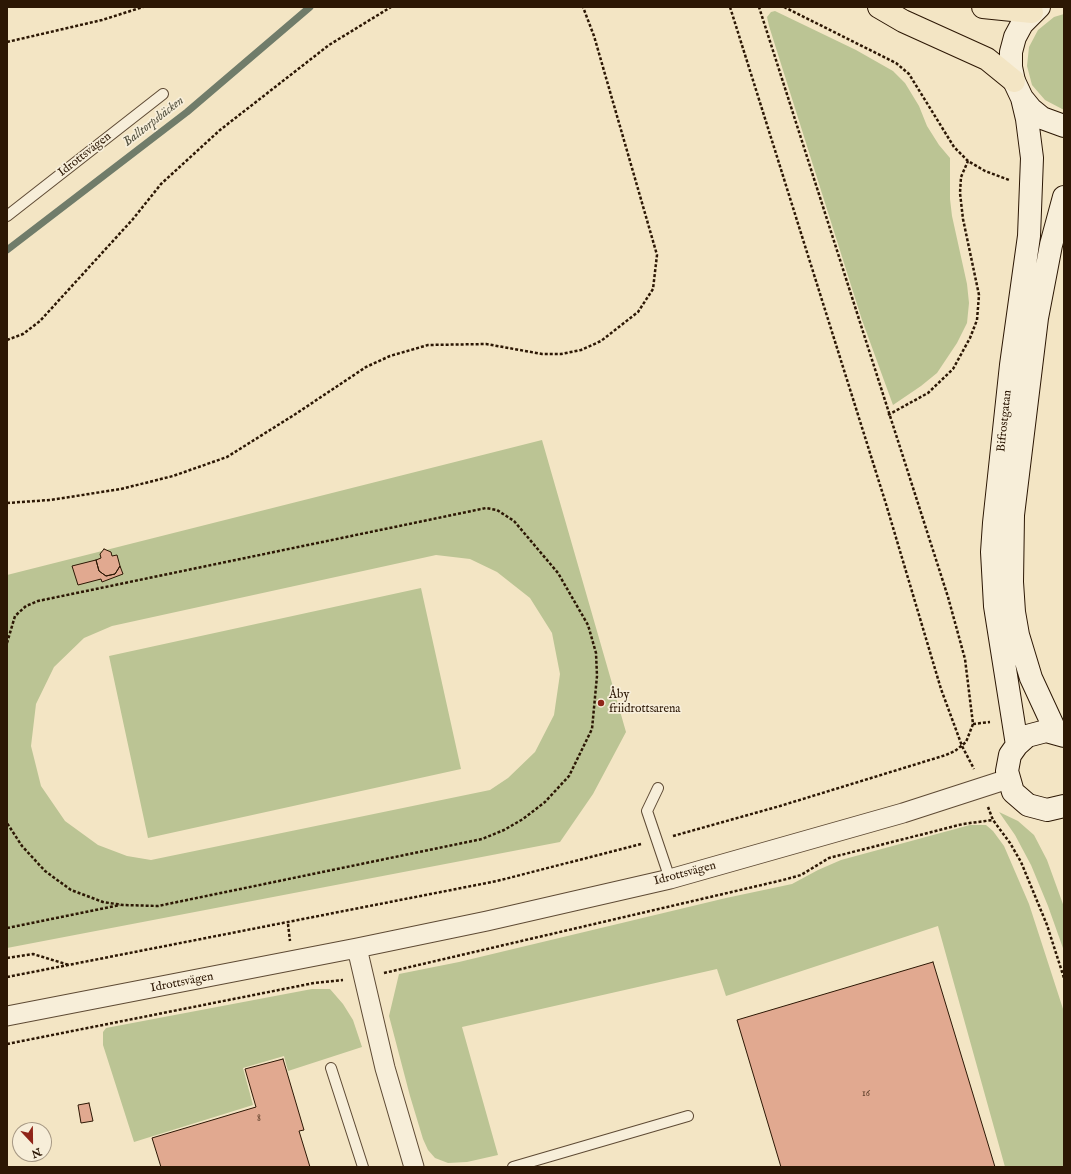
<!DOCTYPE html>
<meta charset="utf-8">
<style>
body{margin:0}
#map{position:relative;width:1071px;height:1174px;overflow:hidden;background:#f3e5c4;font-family:"IM FELL English",serif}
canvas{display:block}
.frame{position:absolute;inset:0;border:8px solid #2c1704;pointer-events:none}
.north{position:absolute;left:12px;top:1122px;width:40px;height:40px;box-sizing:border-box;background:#f7eed9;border:1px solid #a69884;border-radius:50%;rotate:158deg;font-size:11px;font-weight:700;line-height:16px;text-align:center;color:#2c1704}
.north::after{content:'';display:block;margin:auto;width:14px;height:18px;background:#8f2418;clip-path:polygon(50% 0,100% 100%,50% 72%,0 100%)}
</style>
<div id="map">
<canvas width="1071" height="1174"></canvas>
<div class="frame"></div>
<div class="north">N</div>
</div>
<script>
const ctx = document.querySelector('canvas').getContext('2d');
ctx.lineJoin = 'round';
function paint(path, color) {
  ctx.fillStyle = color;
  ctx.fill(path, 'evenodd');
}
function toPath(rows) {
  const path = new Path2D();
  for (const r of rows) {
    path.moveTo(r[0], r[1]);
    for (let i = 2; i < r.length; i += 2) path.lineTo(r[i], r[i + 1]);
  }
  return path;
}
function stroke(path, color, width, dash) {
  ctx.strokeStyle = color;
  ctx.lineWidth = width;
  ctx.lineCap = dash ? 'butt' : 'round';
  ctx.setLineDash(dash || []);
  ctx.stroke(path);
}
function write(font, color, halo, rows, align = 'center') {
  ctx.font = font + ' "IM FELL English",serif';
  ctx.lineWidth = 3.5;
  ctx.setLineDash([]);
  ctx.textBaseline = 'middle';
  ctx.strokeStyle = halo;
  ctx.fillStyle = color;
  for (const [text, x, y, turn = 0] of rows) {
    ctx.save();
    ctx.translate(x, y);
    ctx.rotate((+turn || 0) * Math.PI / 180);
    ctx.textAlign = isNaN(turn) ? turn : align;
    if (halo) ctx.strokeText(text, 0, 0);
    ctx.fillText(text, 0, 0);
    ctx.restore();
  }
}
paint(toPath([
 [775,11,856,50,893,71,905,83,919,106,927,126,939,145,950,158,950,199,952,216,967,284,969,303,967,323,957,343,937,373,921,386,893,405,862,320,769,26,767,17,771,12],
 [1064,14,1064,110,1045,100,1032,85,1027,66,1029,47,1038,30,1054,17],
 [542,440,626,732,593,794,560,842,7,948,7,575],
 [436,555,470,559,497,572,530,598,552,633,560,674,554,715,535,752,508,778,490,790,151,860,127,856,98,845,65,821,41,786,31,746,36,704,54,667,84,638,112,626],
 [421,588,461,769,148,838,109,656],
 [999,812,1018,821,1034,835,1047,860,1064,907,1064,951,1048,906,1031,865,1015,835],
 [970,825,986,825,993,831,1004,846,1029,904,1064,1012,1064,1167,1005,1167,938,926,726,996,717,969,462,1027,498,1155,467,1162,448,1163,435,1158,428,1150,423,1139,410,1096,389,1016,399,974,459,962,726,898,792,884,818,870,841,860],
 [312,989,330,989,343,1004,353,1020,362,1047,288,1071,284,1056,243,1068,253,1105,134,1142,103,1045,103,1032,106,1028]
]), '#bbc494');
stroke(toPath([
 [7,250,187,112,310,7]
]), '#707c6a', 7);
const building = toPath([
 [104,549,111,552,112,556,117,555,120,566,115,574,106,576,99,571,96,560,101,558,100,554,104,549],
 [96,560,99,571,106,576,115,574,120,566,123,574,102,582,101,579,78,585,72,566,96,560],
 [933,962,995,1167,781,1167,737,1020,933,962],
 [283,1059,304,1130,299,1131,310,1167,161,1167,152,1138,256,1107,245,1069,283,1059],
 [89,1103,93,1121,81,1123,78,1105,89,1103]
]);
paint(building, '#e1a990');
stroke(building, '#2c1704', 1);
const service = toPath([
 [7,216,163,94],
 [658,788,647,811,670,879],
 [331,1068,363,1167],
 [513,1167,688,1116]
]);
const minor = toPath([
 [357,948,385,1068,414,1167],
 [7,1016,357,948,487,921,670,879,903,813,1008,779]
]);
const secondary = toPath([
 [1039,7,1022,24,1015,37,1011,52,1011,67,1014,81,1022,98,1031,109,1042,118,1064,126],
 [1056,732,1031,678,1018,635,1014,612,1012,582,1013,515,1037,318,1051,245,1064,197],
 [1064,736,1046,731,1027,736,1017,745,1010,755,1007,771,1013,792,1028,805,1047,810,1064,806],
 [1017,745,995,606,992,552,994,523,1011,365,1029,236,1032,158,1027,119,1022,98]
]);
const trunk = toPath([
 [879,7,903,21,987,59,1014,81],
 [983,7,1032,12]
]);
stroke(service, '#5e4a34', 12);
stroke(minor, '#5e4a34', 21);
stroke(secondary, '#2c1704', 24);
stroke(trunk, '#2c1704', 24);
stroke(toPath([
 [730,7,886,504,941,689,962,746,974,769],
 [784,7,896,63,909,74,954,147,968,161,985,171,1009,180],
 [7,42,102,20,143,7],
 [7,340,23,334,40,321,133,219,161,184,220,130,329,45,391,7],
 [888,415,928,393,953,369,970,338,977,320,979,295,963,219,960,193,961,177,968,161],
 [7,503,50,500,121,489,173,476,227,457,294,415,366,367,390,356,428,345,486,344,542,354,561,354,581,350,601,341,638,312,653,289,657,255,594,36,583,7],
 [7,643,15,616,26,606,38,601,486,508,497,510,514,521,558,573,588,625,596,653,597,676,592,729,569,776,545,802,523,819,504,830,482,839,158,906,123,905,103,902,71,890,45,871,22,846,7,823],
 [973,724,990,722],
 [988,807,993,820,1010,843,1021,862,1047,925,1064,978],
 [673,836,780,806,946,755,955,751,966,742,973,724,965,659,948,597,759,7],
 [288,924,290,941],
 [7,928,120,905],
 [7,958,33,954,69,965],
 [384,973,783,880,801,875,829,858,963,824,993,820],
 [7,977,497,881,641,844],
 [7,1044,314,983,343,980]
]), '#2c1704', 2.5, [3, 2]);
stroke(service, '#f7eed9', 10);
stroke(minor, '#f7eed9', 19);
stroke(secondary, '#f7eed9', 22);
stroke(trunk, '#f3e5c4', 22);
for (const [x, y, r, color] of [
 [601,703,4,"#8f2418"]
]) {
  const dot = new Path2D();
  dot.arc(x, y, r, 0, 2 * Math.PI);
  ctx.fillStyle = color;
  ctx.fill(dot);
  stroke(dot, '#f7eed9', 1.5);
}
write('10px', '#593c27', null, [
 ["16",866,1094],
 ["8",259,1119]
]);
write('12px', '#2c1704', '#f7eed9', [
 ["Idrottsvägen",85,155,-38],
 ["Bifrostgatan",1005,421,-84],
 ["Idrottsvägen",685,874,-15],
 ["Idrottsvägen",182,983,-11]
]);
write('12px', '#2c1704', '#f7eed9', [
 ["Åby",609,696],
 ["friidrottsarena",609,710]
], 'left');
write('italic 13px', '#545240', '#f7eed9', [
 ["Balltorpsbäcken",154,122,-38]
]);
</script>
